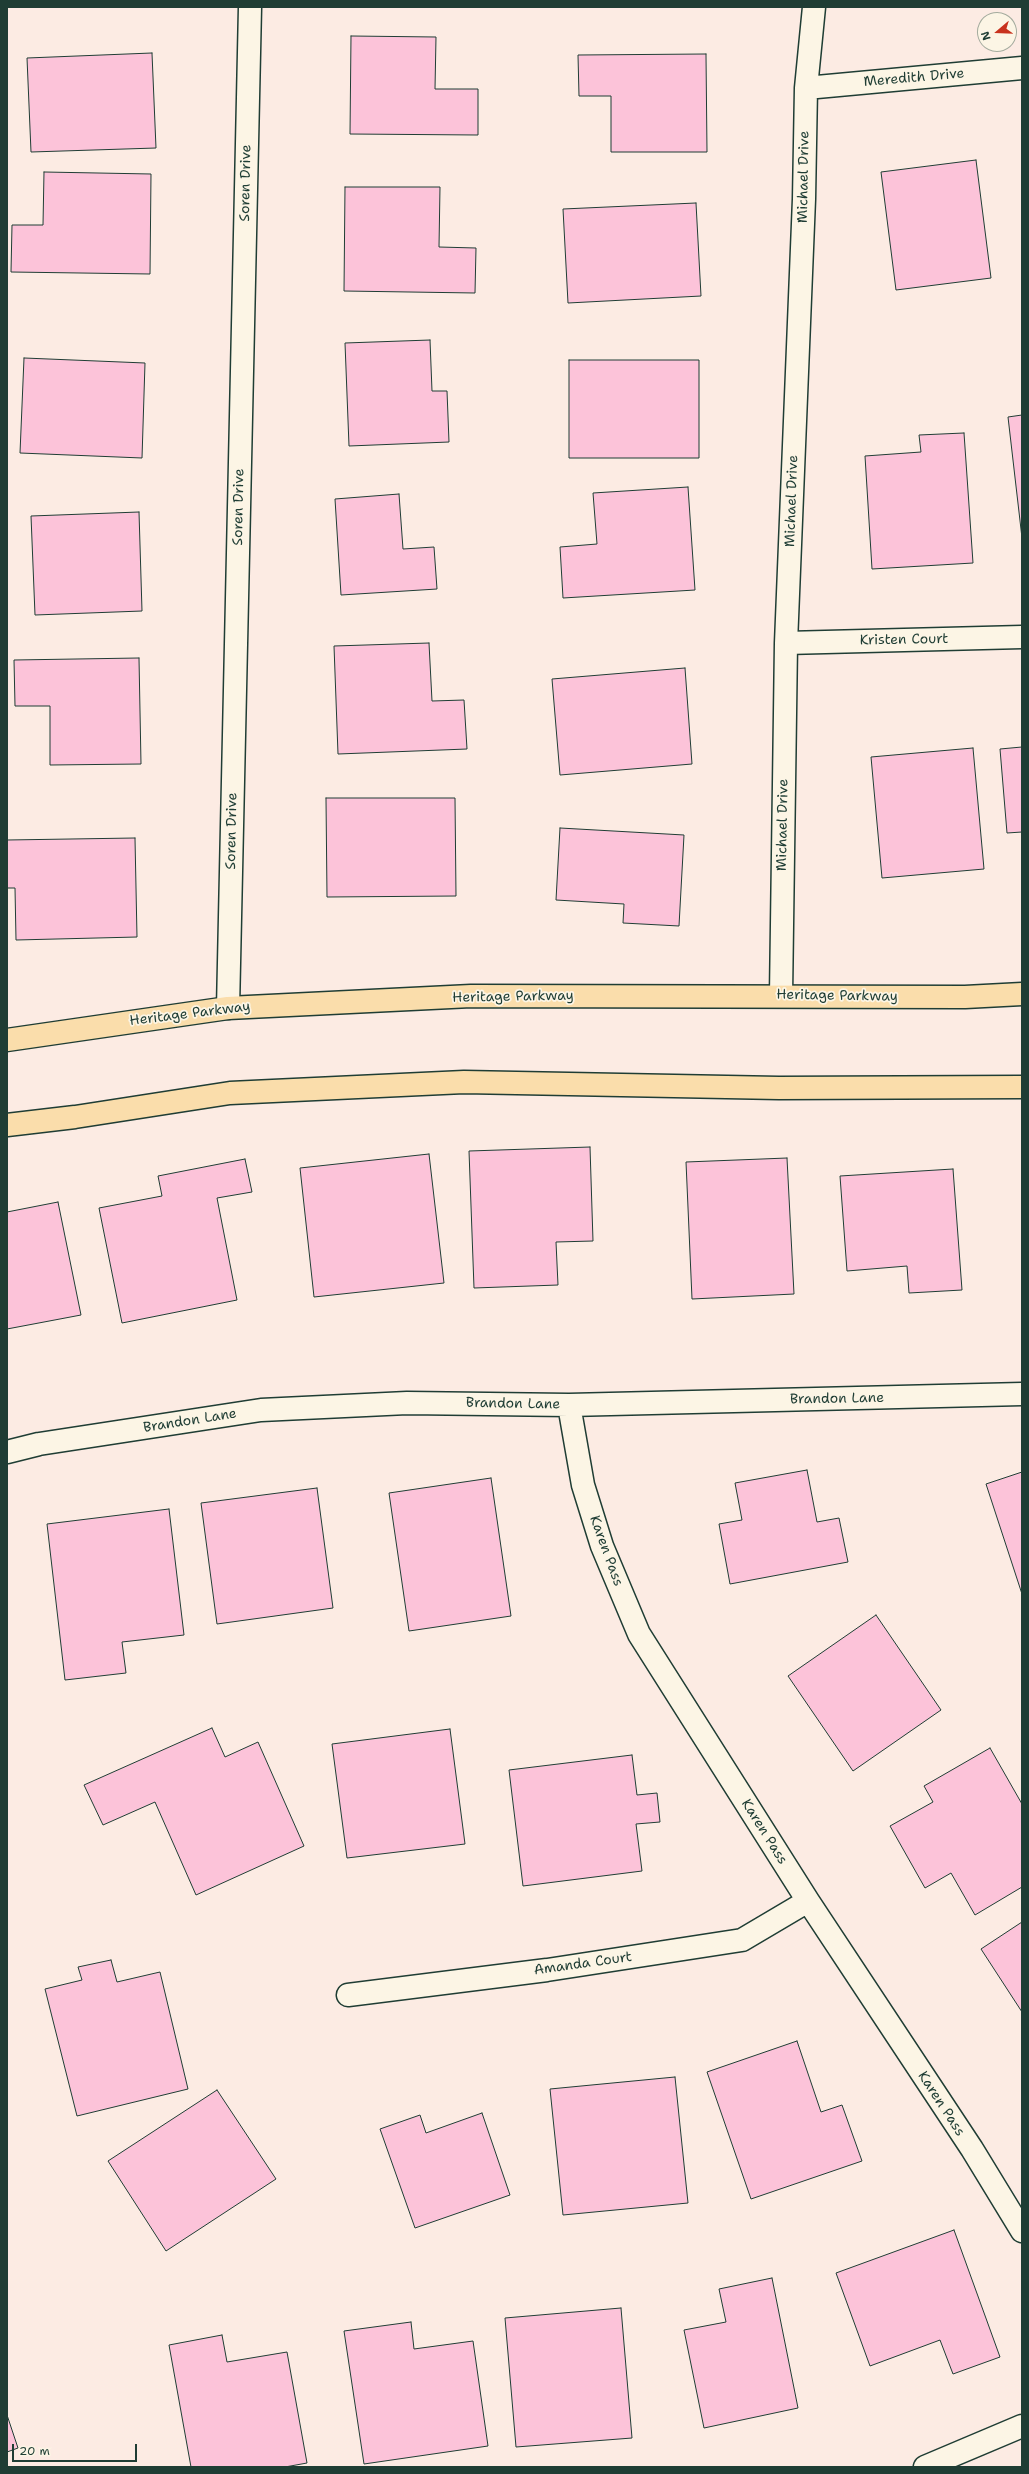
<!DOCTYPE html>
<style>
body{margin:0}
#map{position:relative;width:1029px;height:2474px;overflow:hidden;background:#fcebe3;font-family:"Shantell Sans",sans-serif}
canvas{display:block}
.frame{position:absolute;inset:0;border:8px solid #1f3d34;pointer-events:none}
.north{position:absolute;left:977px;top:12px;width:40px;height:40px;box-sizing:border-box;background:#fcf5e5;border:1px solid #a4ab9e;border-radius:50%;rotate:251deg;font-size:11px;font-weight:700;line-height:16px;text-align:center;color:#1f3d34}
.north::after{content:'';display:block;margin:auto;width:14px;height:18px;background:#c8321e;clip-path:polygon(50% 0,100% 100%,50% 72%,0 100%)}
.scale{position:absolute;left:12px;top:2444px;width:125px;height:18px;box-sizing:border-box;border:2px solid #1f3d34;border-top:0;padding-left:5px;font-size:12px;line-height:14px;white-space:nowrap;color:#1f3d34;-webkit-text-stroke:3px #fcf5e5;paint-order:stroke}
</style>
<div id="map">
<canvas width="1029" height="2474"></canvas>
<div class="frame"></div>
<div class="north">N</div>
<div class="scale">20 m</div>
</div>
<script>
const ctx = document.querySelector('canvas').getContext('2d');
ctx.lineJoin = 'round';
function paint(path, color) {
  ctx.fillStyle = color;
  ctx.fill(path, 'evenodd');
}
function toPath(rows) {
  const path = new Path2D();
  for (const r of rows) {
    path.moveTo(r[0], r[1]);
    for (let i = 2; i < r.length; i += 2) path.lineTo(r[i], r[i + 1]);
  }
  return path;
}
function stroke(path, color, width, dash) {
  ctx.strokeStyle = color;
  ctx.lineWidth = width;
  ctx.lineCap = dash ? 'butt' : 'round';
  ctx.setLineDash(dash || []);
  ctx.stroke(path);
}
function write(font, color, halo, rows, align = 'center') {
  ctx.font = font + ' "Shantell Sans",sans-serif';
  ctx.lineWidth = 3.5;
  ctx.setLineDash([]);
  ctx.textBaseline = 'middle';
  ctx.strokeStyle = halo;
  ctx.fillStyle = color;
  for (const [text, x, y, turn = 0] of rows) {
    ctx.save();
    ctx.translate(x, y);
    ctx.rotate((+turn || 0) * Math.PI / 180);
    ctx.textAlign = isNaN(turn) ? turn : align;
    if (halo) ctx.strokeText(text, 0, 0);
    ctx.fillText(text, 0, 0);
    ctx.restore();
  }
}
const building = toPath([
 [351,36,436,37,435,89,478,89,478,135,350,134,351,36],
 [152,53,156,148,31,152,27,58,152,53],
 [706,54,707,152,611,152,611,96,579,96,578,55,706,54],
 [976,160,991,278,896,290,881,172,976,160],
 [44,172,151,174,150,274,11,272,12,225,43,225,44,172],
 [345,187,440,187,439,247,476,248,475,293,344,291,345,187],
 [696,203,701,296,568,303,563,209,696,203],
 [430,340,432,391,447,391,449,442,349,446,345,343,430,340],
 [24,358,145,363,142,458,20,453,24,358],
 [569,360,699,360,699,458,569,458,569,360],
 [1022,415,1022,538,1008,417,1022,415],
 [964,433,973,563,872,569,865,456,921,452,919,435,964,433],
 [688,487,695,590,563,598,560,547,597,544,593,493,688,487],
 [399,494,403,549,434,547,437,589,341,595,335,499,399,494],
 [139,512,142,611,35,615,31,516,139,512],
 [429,643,432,701,464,700,467,749,338,754,334,646,429,643],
 [139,658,141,764,50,765,50,706,15,706,14,660,139,658],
 [685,668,692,764,560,775,552,679,685,668],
 [1022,747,1022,832,1007,833,1000,749,1022,747],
 [973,748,984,869,882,878,871,757,973,748],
 [326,798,455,798,456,896,327,897,326,798],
 [560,828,684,835,679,926,623,923,624,904,556,900,560,828],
 [135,838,137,937,16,940,15,888,7,888,7,840,135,838],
 [590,1147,593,1241,556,1242,558,1285,474,1288,469,1151,590,1147],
 [429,1154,444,1283,314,1297,300,1168,429,1154],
 [787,1158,794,1294,692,1299,686,1162,787,1158],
 [245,1159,252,1192,217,1198,237,1300,122,1323,99,1208,162,1196,158,1176,245,1159],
 [953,1169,962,1290,909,1293,907,1266,847,1271,840,1176,953,1169],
 [58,1202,81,1315,7,1329,7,1212,58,1202],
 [807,1470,817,1522,839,1518,848,1562,730,1584,719,1524,742,1520,735,1483,807,1470],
 [1022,1472,1022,1594,986,1484,1022,1472],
 [491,1478,511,1616,409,1631,389,1493,491,1478],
 [317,1488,333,1608,217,1624,201,1503,317,1488],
 [169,1509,184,1635,122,1642,126,1673,65,1680,47,1524,169,1509],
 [876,1615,941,1710,853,1771,788,1676,876,1615],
 [212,1728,225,1757,258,1742,304,1846,196,1895,155,1802,103,1825,84,1785,212,1728],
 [450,1729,465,1844,347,1858,332,1744,450,1729],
 [990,1748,1022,1804,1022,1887,975,1915,951,1873,925,1888,890,1826,933,1802,924,1786,990,1748],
 [632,1755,637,1795,657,1793,660,1822,636,1824,642,1871,523,1886,509,1770,632,1755],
 [1022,1922,1022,2012,981,1949,1022,1922],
 [111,1960,117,1982,160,1972,188,2089,77,2116,45,1989,82,1980,78,1967,111,1960],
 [797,2041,821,2112,842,2105,862,2161,751,2199,707,2072,797,2041],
 [675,2077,688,2203,563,2215,550,2089,675,2077],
 [217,2090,276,2179,166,2251,108,2161,217,2090],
 [482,2113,510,2195,415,2228,380,2129,420,2115,426,2133,482,2113],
 [954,2230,1000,2357,953,2374,940,2340,870,2366,836,2273,954,2230],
 [772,2278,798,2408,704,2428,684,2330,726,2322,719,2289,772,2278],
 [621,2308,632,2438,516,2447,505,2318,621,2308],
 [411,2322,414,2349,473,2341,488,2446,364,2464,344,2331,411,2322],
 [222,2335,227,2362,287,2352,307,2463,285,2467,191,2467,169,2345,222,2335],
 [7,2415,18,2448,7,2452,7,2415]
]);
paint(building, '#fcc3d9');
stroke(building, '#1f3d34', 1);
const minor = toPath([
 [806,88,1022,68],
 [786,643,1022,637],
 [781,995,786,643,804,199,806,88,814,7],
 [228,1008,250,7],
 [569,1405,583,1485,602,1546,639,1634,808,1901,972,2149,1022,2231],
 [7,1452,39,1444,261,1410,407,1403,569,1405,1022,1394],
 [348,1995,547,1970,742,1940,808,1901],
 [925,2467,1022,2426]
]);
const major = toPath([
 [7,1040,228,1008,471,996,965,997,1022,994],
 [7,1125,75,1117,230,1093,464,1082,779,1088,1022,1087]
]);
stroke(minor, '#1f3d34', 25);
stroke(major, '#1f3d34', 25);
stroke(minor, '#fcf5e5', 22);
stroke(major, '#faddab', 22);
write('14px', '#1f3d34', '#fcf5e5', [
 ["Meredith Drive",914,78,-5],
 ["Michael Drive",804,177,-89],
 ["Soren Drive",246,183,-89],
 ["Michael Drive",792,501,-88],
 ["Soren Drive",239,507,-89],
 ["Kristen Court",904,640,-1],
 ["Michael Drive",783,825,-89],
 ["Soren Drive",232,831,-89],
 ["Heritage Parkway",837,996,1],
 ["Heritage Parkway",513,997,-1],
 ["Heritage Parkway",190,1014,-7],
 ["Brandon Lane",837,1399,-1],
 ["Brandon Lane",513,1404,1],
 ["Brandon Lane",190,1421,-9],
 ["Karen Pass",606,1551,70],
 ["Karen Pass",764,1832,58],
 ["Amanda Court",583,1964,-8],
 ["Karen Pass",941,2104,57]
]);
</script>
